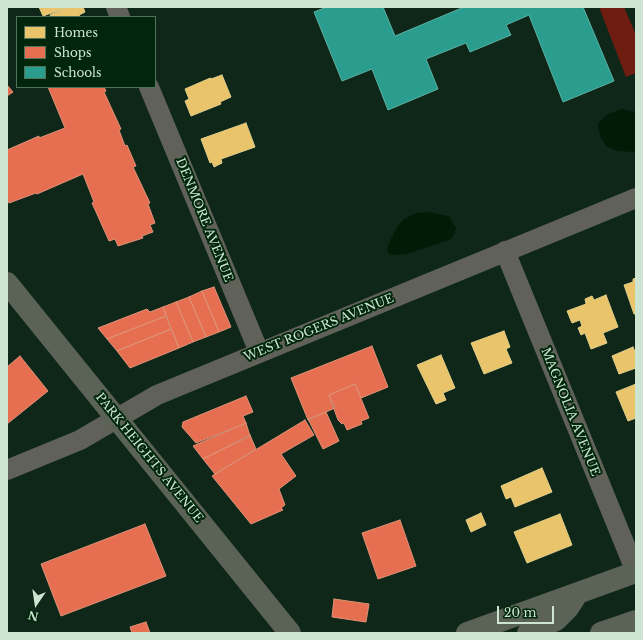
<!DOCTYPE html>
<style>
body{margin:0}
#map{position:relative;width:643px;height:640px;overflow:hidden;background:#0f2718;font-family:"Libre Baskerville",serif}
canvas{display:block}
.frame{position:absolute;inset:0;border:8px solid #cde4d1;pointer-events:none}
.legend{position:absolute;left:16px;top:16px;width:140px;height:72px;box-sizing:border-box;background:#00270b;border:1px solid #52735a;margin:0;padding:5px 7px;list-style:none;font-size:12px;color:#cde4d1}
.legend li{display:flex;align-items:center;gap:8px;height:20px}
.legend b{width:20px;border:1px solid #52735a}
.north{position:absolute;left:16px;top:584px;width:40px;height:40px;-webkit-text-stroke:3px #00270b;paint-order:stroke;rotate:193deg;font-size:11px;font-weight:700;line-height:16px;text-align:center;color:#cde4d1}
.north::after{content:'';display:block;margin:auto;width:14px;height:18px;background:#cde4d1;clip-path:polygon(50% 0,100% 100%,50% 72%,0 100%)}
.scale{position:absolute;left:497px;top:606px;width:57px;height:18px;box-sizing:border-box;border:2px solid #cde4d1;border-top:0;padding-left:5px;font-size:12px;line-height:14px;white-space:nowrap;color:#cde4d1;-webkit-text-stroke:3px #00270b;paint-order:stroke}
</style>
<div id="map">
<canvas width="643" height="640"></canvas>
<div class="frame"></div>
<ul class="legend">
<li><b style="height:11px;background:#e9c46a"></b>Homes</li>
<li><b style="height:11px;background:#e76f51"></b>Shops</li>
<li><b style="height:11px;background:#2a9d8f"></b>Schools</li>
</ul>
<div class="north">N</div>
<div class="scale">20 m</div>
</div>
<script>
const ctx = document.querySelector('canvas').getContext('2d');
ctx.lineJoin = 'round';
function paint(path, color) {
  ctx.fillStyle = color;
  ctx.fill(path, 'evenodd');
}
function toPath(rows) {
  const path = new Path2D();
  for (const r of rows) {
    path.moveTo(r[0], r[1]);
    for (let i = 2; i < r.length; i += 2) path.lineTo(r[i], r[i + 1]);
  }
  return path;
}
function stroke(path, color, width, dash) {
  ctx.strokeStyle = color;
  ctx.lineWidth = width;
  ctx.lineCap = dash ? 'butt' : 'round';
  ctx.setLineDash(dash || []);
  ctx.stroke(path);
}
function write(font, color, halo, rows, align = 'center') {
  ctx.font = font + ' "Libre Baskerville",serif';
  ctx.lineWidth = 4;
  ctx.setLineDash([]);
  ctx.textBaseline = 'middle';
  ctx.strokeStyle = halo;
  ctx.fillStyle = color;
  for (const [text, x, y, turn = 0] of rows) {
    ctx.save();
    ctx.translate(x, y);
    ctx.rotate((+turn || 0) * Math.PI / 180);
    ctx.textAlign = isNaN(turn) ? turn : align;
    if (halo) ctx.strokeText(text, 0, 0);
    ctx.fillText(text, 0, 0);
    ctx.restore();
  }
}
paint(toPath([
 [599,7,624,7,636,35,636,73,626,77]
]), '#6e1d10');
paint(toPath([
 [622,109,636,112,636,152,617,151,606,146,600,136,598,124,606,115],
 [428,212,449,216,456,228,454,235,449,240,407,254,396,255,389,254,387,250,389,243,397,227,404,219,413,214]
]), '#011b07');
const homes = toPath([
 [39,7,69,7,43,16,39,7],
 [69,7,83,7,85,12,79,15,80,17,51,17,50,15,69,7],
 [222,75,231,97,220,102,221,104,191,116,185,101,189,99,185,89,208,79,211,78,211,79,222,75],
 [246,123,255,147,221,159,222,163,214,167,212,162,210,163,201,139,246,123],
 [636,278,636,314,634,314,624,285,633,282,633,279,636,278],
 [606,295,618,327,603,333,607,343,591,349,585,333,581,335,578,328,582,326,580,320,572,323,567,311,586,304,585,299,592,296,594,300,606,295],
 [504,331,510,347,506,349,512,363,484,374,471,343,504,331],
 [633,347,636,354,636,368,619,374,612,356,633,347],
 [441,355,455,388,443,393,446,400,436,404,417,365,441,355],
 [636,384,636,418,628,421,616,392,636,384],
 [542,468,552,492,515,507,511,497,506,499,501,486,542,468],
 [481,513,486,525,471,532,466,520,481,513],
 [560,514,572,545,527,563,514,532,560,514]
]);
paint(homes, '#e9c46a');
stroke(homes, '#e1ce89', 1);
const shops = toPath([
 [7,85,13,92,7,96,7,85],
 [48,87,104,87,106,91,104,92,121,129,119,130,125,146,127,145,136,166,133,167,150,203,148,204,155,223,150,225,153,232,142,236,143,238,118,246,115,239,109,241,92,203,94,202,83,174,37,194,36,193,9,203,7,199,7,150,39,136,39,138,65,128,48,87],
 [214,287,231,327,219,332,202,291,214,287],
 [202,291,219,332,206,337,189,297,202,291],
 [189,297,206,337,193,342,176,302,189,297],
 [176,302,193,342,179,348,163,307,176,302],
 [163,307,166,316,107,339,98,328,147,309,150,312,163,307],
 [166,316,171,329,117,351,107,339,166,316],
 [171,329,179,348,130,368,117,351,171,329],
 [372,346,388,387,361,398,355,384,329,395,335,408,308,420,291,378,372,346],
 [20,356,48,391,7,424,7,367,20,356],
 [355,384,369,418,361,421,362,424,347,430,344,423,342,424,338,420,329,395,355,384],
 [246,396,253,412,243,416,246,423,196,443,182,427,183,422,246,396],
 [326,412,339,441,323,449,308,419,326,412],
 [305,420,314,435,281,454,296,476,279,489,285,505,281,508,283,510,251,524,212,476,305,420],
 [246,423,250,436,203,459,193,446,246,423],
 [250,435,256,449,215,474,203,459,250,435],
 [400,520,416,566,378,579,362,533,400,520],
 [145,524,166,576,61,616,41,564,145,524],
 [334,599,369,604,366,622,332,617,334,599],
 [146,622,150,633,132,633,130,627,146,622]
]);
paint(shops, '#e76f51');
stroke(shops, '#df9277', 1);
const schools = toPath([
 [327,7,383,7,395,36,464,7,583,7,614,81,563,102,529,15,506,25,511,35,470,52,466,43,426,59,438,89,388,110,372,69,342,81,314,12,327,7]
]);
paint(schools, '#2a9d8f');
stroke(schools, '#5bb2a3', 1);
stroke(toPath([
 [116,7,120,17],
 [149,87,259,352],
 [505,251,636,572],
 [7,470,80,440,157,395,636,198]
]), '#606259', 20);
stroke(toPath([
 [7,283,290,633],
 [467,633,636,572],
 [528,633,556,620,568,608,577,594],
 [601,633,636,621]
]), '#5b6256', 22);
write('12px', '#cde4d1', '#00270b', [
 ["DENMORE AVENUE",204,220,68],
 ["WEST ROGERS AVENUE",319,328,-22],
 ["MAGNOLIA AVENUE",570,412,68],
 ["PARK HEIGHTS AVENUE",149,458,51]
]);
</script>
